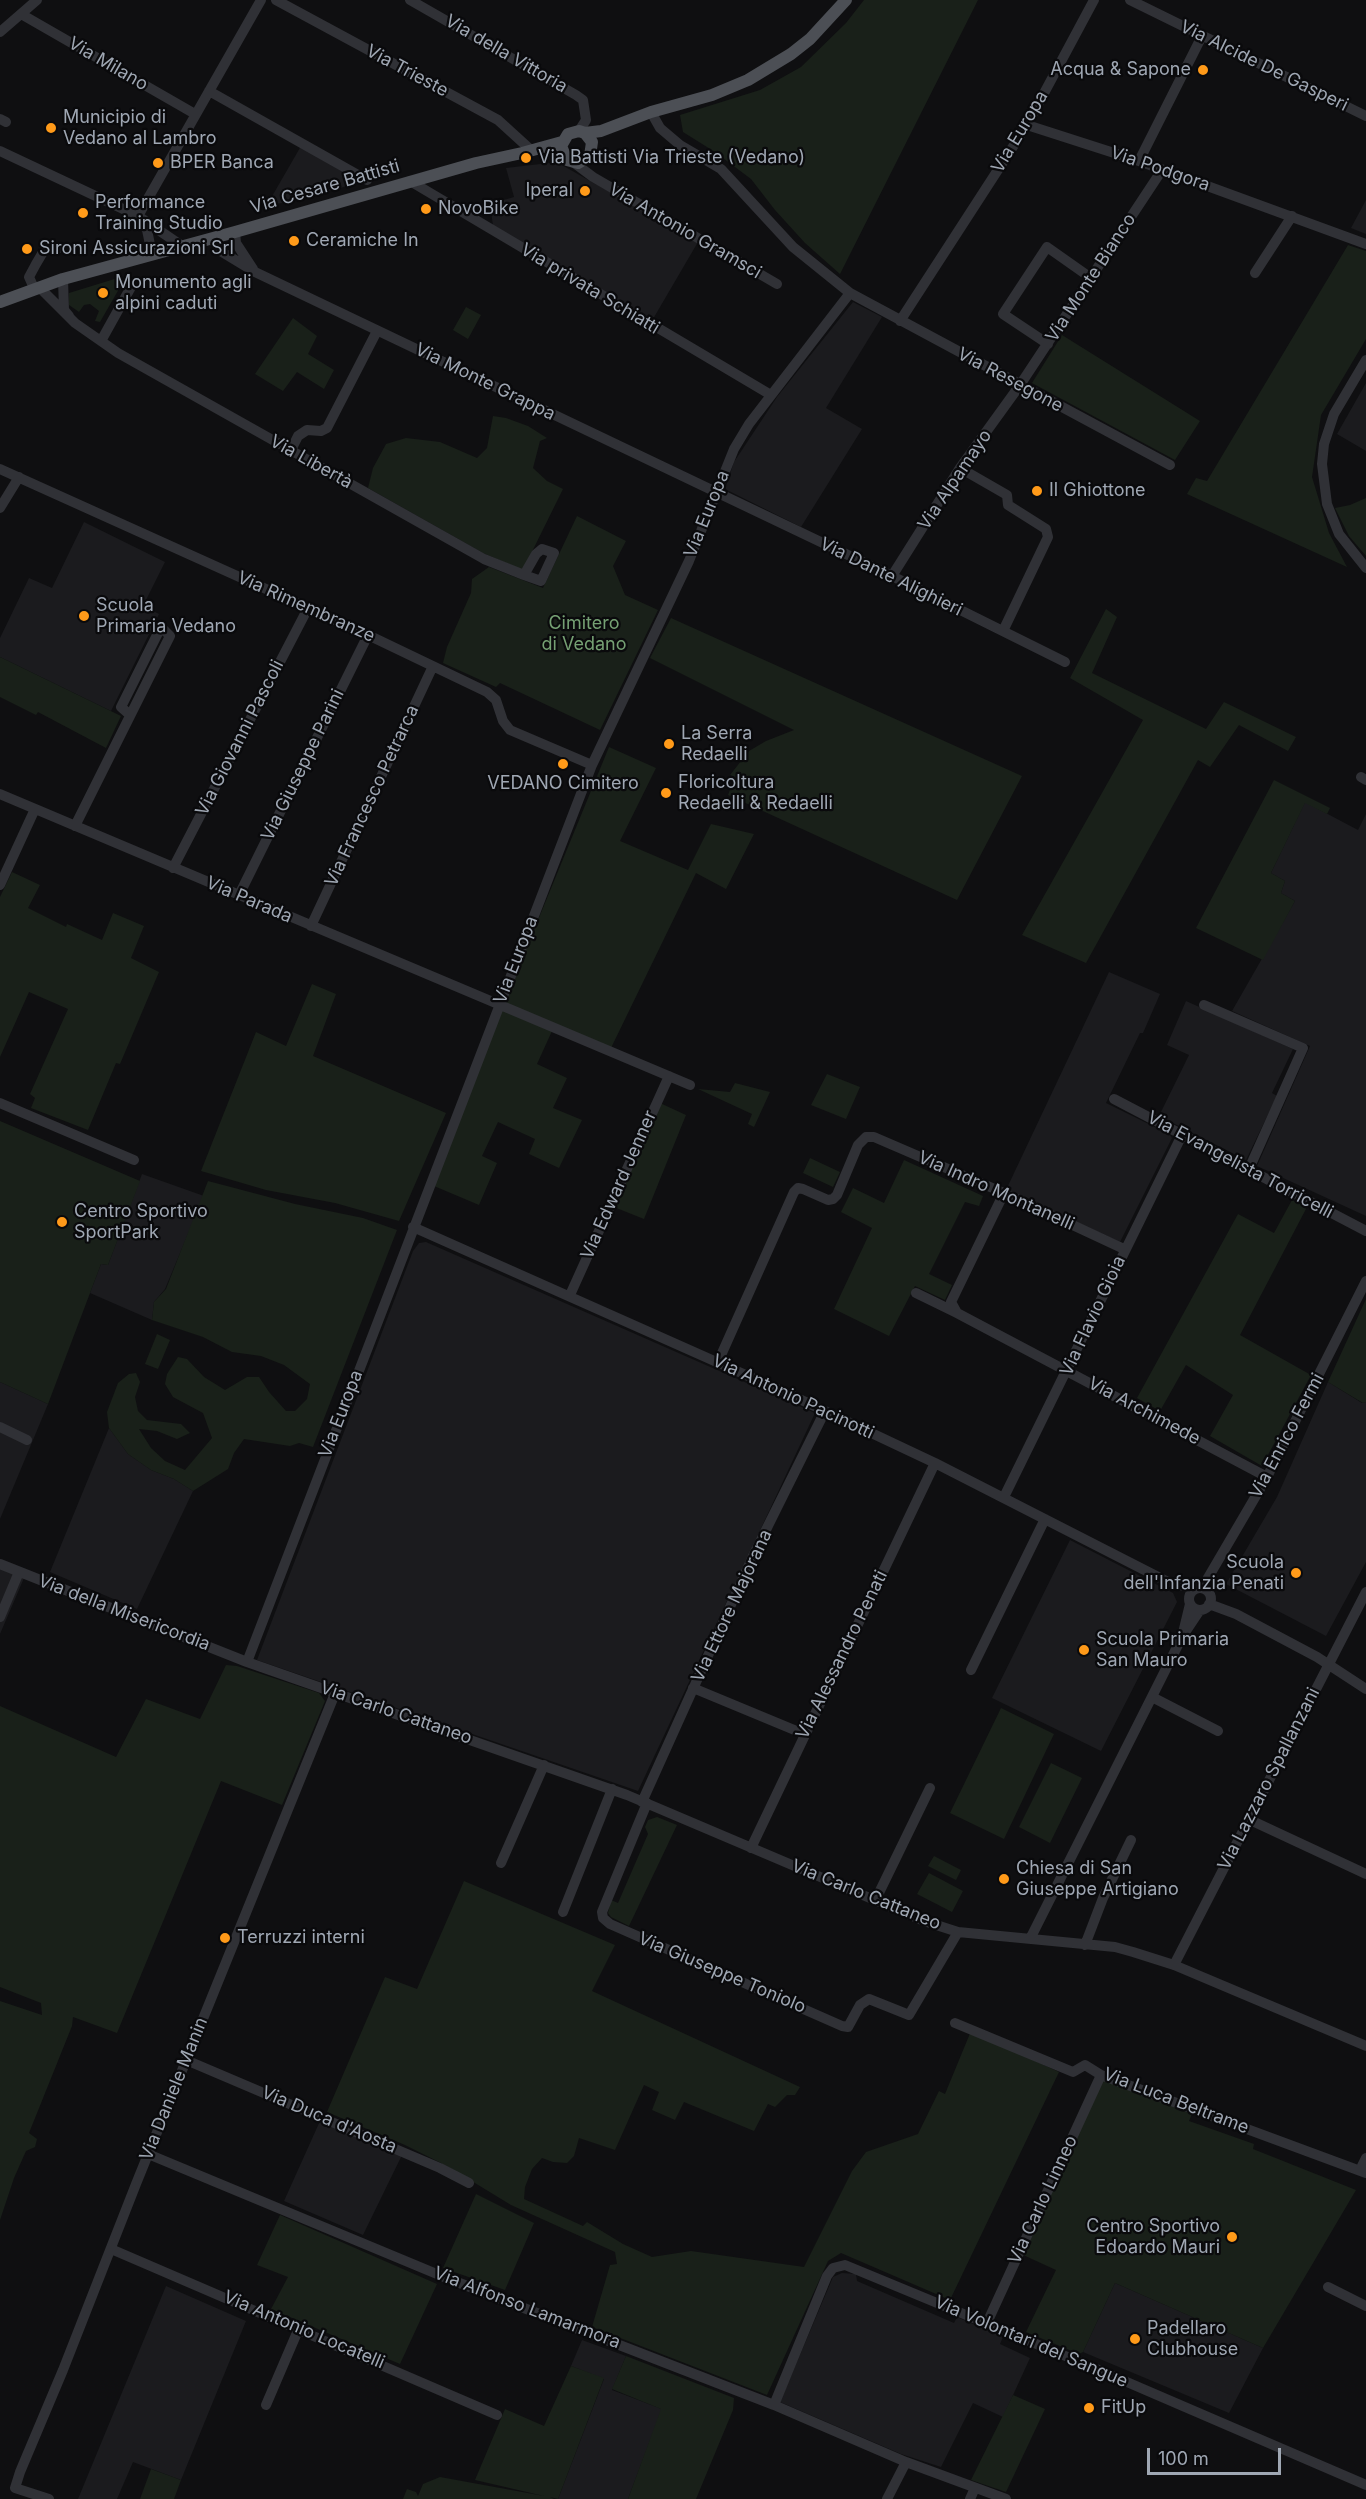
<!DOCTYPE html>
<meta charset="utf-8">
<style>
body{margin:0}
#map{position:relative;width:1366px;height:2499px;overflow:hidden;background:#0f0f11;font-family:Inter,sans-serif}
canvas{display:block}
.scale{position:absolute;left:1147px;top:2448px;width:134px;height:27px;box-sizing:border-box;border:3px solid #9fa7b3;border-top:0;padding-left:8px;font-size:18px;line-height:21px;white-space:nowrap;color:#9fa7b3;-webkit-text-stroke:4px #0a0a0c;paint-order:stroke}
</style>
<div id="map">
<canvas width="1366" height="2499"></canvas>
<div class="scale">100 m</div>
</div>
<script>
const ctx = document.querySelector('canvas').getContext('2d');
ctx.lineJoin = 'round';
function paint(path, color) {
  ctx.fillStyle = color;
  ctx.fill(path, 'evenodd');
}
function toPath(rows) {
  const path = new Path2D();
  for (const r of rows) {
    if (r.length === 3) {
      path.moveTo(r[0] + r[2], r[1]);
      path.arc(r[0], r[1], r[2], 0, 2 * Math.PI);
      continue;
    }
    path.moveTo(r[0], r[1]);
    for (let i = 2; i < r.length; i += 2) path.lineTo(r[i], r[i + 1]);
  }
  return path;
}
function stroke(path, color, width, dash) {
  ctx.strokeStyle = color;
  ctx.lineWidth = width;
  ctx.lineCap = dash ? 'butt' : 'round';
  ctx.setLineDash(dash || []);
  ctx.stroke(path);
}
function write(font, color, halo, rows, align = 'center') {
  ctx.font = font + ' Inter,sans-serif';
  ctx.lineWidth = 4.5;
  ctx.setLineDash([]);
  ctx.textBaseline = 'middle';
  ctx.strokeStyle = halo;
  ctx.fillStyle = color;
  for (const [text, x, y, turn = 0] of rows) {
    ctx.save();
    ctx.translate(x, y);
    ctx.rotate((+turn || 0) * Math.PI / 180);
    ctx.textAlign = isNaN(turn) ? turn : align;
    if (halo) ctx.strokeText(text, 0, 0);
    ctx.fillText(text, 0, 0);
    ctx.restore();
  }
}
paint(toPath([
 [301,146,355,176,358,183,290,202,267,205],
 [549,163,560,164,698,242,653,319,493,226,490,204,514,197,506,168],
 [1366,200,1366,234,1351,228],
 [853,302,882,317,826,408,862,429,801,527,725,489,734,462,777,397],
 [1366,383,1366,451,1337,434],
 [84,522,165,562,143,606,159,614,111,711,0,657,0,638,29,578,52,588],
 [1305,802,1358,830,1366,814,1366,1216,1257,1166,1310,1046,1232,1011,1295,901,1281,893,1285,881,1271,873],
 [1109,972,1160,994,1143,1033,1140,1033,1106,1103,1169,1134,1172,1138,1120,1242,1006,1190],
 [1186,1001,1293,1049,1272,1093,1277,1096,1246,1160,1159,1116,1189,1055,1167,1045],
 [142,1174,204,1196,165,1289,154,1302,152,1320,90,1293,101,1264,108,1265],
 [426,1242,815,1413,638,1791,257,1660,413,1251,419,1243],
 [0,1382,48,1404,0,1519],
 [1328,1382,1362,1403,1366,1402,1366,1562,1326,1636,1226,1584,1277,1497],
 [109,1428,128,1454,151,1470,174,1479,193,1491,137,1609,50,1572],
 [1070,1540,1173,1593,1177,1602,1101,1751,992,1698],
 [0,1568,24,1578,0,1634],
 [320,2121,402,2155,363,2235,284,2201],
 [842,2273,856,2274,857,2281,954,2323,957,2317,1003,2337,1000,2344,1030,2358,1003,2417,973,2403,941,2467,901,2454,780,2402,833,2277],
 [1115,2283,1263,2348,1229,2413,1083,2352],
 [166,2286,246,2321,201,2431,181,2480,133,2462,117,2499,78,2499],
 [582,2340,626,2356,612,2390,662,2409,628,2499,558,2499,604,2379,571,2366]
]), '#1b1b1e');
paint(toPath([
 [864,0,978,0,840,274,805,243,775,210,751,179,715,152,683,132,680,115,760,90,801,67,846,23],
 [1348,245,1366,251,1366,339,1321,415,1312,477,1329,533,1347,567,1187,494,1196,478,1207,481],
 [121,277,123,282,100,322,95,321,99,311,90,304,84,305,79,312,69,305,69,293],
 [466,307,481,315,468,339,453,330],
 [293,318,317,336,308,354,334,370,324,389,297,372,283,391,255,374],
 [1062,335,1200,421,1175,460,1032,383],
 [493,416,506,418,528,426,547,438,540,441,533,468,547,481,563,489,523,570,483,553,368,488,373,468,386,444,406,438,440,442,477,458,487,448],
 [1366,498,1366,556,1349,536,1335,508,1350,505],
 [577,516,626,541,613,566,625,595,658,610,600,730,500,683,496,687,443,663,447,647,471,593,472,579,489,567,543,588],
 [1106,609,1117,617,1092,673,1206,729,1224,702,1296,737,1288,751,1239,725,1210,767,1198,760,1086,963,1022,935,1143,720,1070,678],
 [671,618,1022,776,957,900,728,795,735,777,730,775,749,751,766,741,794,730,650,658],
 [0,657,121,716,106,748,38,712,36,715,0,697],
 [609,747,656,768,620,841,688,870,711,824,754,834,726,889,696,873,611,1048,504,1003],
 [1274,780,1330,808,1327,814,1305,803,1271,873,1285,881,1281,893,1295,901,1263,960,1196,928],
 [12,872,40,885,28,908,66,927,67,924,102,940,113,913,144,926,131,958,159,972,120,1064,116,1063,88,1130,31,1108,35,1098,30,1094,68,1009,29,992,0,1057,0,897],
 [312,984,336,994,313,1056,446,1113,399,1221,335,1203,266,1190,201,1171,256,1032,286,1046],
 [501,1009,552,1031,537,1064,567,1078,553,1108,582,1120,559,1168,529,1154,535,1139,498,1122,482,1156,497,1163,479,1205,434,1186],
 [827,1074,860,1087,846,1119,811,1105],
 [735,1083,770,1092,754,1127,748,1124,752,1114,698,1089,730,1092],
 [660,1103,686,1115,644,1219,614,1207],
 [0,1121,140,1181,108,1265,101,1264,48,1404,0,1382],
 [810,1158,840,1172,833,1187,803,1173],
 [904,1160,983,1196,979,1206,965,1202,929,1274,952,1285,945,1300,915,1286,889,1336,834,1309,872,1228,841,1212,853,1188,884,1203],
 [208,1181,295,1204,363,1218,397,1230,313,1447,299,1443,290,1446,244,1439,234,1453,228,1469,193,1491,174,1479,151,1470,128,1454,109,1428,107,1412,118,1383,129,1374,136,1373,140,1382,135,1397,138,1411,147,1420,181,1424,190,1433,177,1439,157,1431,139,1429,151,1448,165,1461,185,1470,212,1438,203,1413,173,1397,165,1384,167,1374,178,1357,187,1359,204,1377,225,1390,247,1377,259,1377,269,1392,286,1411,295,1411,307,1399,310,1384,284,1365,261,1356,232,1352,203,1337,152,1320,154,1302,166,1289],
 [1292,1200,1307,1207,1240,1335,1311,1375,1262,1466,1210,1436,1233,1395,1186,1365,1160,1411,1137,1398,1238,1214,1274,1233],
 [1366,1299,1366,1402,1363,1403,1328,1382],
 [157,1334,170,1340,158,1369,145,1364],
 [226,1665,237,1666,319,1693,325,1701,282,1805,221,1781,117,2033,73,2017,72,2026,29,2133,37,2139,35,2147,26,2151,14,2178,0,2220,0,2001,42,2015,41,2003,0,1987,0,1706,116,1757,146,1699,200,1719],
 [1001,1708,1054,1734,1004,1839,950,1813],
 [1051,1763,1082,1778,1050,1843,1019,1827],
 [657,1817,677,1825,629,1926,611,1917,608,1913,611,1900,618,1903,648,1834,645,1827,648,1820],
 [934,1856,961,1870,956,1880,928,1866],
 [929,1873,963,1891,952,1912,917,1894],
 [464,1881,615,1945,592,1991,800,2087,795,2095,787,2095,775,2107,768,2104,754,2131,684,2102,675,2120,652,2110,659,2092,644,2085,615,2150,579,2138,574,2156,567,2163,553,2162,542,2158,532,2169,525,2187,524,2199,583,2226,587,2222,623,2244,652,2257,691,2251,804,2267,852,2171,866,2152,918,2134,939,2091,945,2094,971,2031,1059,2072,950,2300,841,2253,828,2261,767,2395,592,2327,610,2265,617,2264,615,2252,511,2205,447,2166,405,2145,327,2112,385,1977,417,1989],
 [1103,2080,1192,2114,1189,2121,1254,2144,1253,2149,1356,2190,1263,2348,1115,2283,1083,2352,1079,2354,1026,2332,1056,2270,1021,2254],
 [476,2194,534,2223,505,2290,443,2268],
 [280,2215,437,2284,400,2364,271,2309,288,2277,257,2265],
 [626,2356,734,2398,733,2410,696,2499,628,2499,661,2409,612,2389],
 [571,2366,604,2378,558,2499,550,2497,554,2499,403,2499,407,2489,416,2492,418,2496,423,2484,440,2477,544,2496,475,2480,505,2409,544,2426],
 [1013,2395,1045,2409,1006,2492,971,2480],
 [151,2469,181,2480,174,2499,140,2499]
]), '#192019');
stroke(toPath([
 [276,0,498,120,532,151],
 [410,0,576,95,583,100,586,120,579,131],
 [1130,0,1366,116],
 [21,14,195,114],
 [0,32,37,0],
 [209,91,367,180],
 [651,112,660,128,680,145,721,169,793,247,850,293,1170,465],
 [0,119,6,122],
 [1027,125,1139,161,1366,244],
 [0,151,138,216,182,246],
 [1139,161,1202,36],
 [573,162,593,177,777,284],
 [410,181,771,395],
 [138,216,261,0],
 [140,219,147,230,152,254],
 [235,232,236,243,253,269],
 [211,238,222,252,255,272,892,576,1065,662],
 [1255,273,1292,216],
 [63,279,64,310,69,316],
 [39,287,75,323,118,353,484,559,524,575,541,581,554,553,542,549,536,554,524,575],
 [34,288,29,277,36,264,46,247,59,248],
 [900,321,1027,125,1094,0],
 [101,341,131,287],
 [1048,344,1003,314,1047,247,1091,278],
 [1366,360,1334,414,1324,444,1322,464,1327,504,1339,534,1366,568],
 [291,450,298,436,307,430,321,431,327,428,377,331],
 [960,468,1007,495,1008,505,1046,529,1048,537,1003,631],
 [0,469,368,635,487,692,496,700,503,721,510,730,592,765],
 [0,508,19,477],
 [892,576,960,468,1020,385,1162,170],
 [1361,777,1366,780],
 [0,794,690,1085],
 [75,826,170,636,163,629,160,629,121,707,130,715],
 [173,868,308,608],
 [0,885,35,809],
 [239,895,368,635],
 [311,926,433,666],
 [1204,1005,1303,1048,1249,1169],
 [1114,1099,1366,1231],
 [0,1103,134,1160],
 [1004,1193,951,1302,957,1313,1267,1477],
 [413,1227,793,1396,935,1463,1166,1581,1194,1589],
 [916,1293,957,1313],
 [570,1295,669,1076],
 [718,1362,794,1192,798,1188,803,1189,828,1200,833,1199,837,1195,858,1145,866,1137,874,1137,1004,1193,1124,1249],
 [0,1427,27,1440],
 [1004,1497,1182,1135],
 [0,1564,247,1662,627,1795,924,1921,958,1932,1115,1947,1133,1952,1174,1965,1366,2046],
 [1202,1588,1267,1477,1366,1281],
 [1200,1599,11],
 [1209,1604,1236,1614,1317,1657,1366,1689],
 [0,1617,19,1572],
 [1183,1633,1190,1604],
 [247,1662,592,765,689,561,734,449,749,424,850,293],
 [971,1670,1045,1519],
 [693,1688,804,1734],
 [1152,1697,1218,1731],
 [642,1802,753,1556,825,1411],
 [647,1803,602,1912,603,1918,610,1924,842,2026,848,2027,860,2005,869,1999,909,2015,958,1932],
 [1248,1819,1366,1874],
 [751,1848,935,1463],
 [501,1863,544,1765],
 [875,1901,930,1788],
 [563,1912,612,1789],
 [1030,1939,1182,1637,1200,1610],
 [1085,1945,1103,1898,1131,1840],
 [1174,1965,1366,1592],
 [955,2023,1073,2072,1085,2065,1101,2075,1366,2173],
 [186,2060,440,2168,469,2183],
 [148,2154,444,2277,774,2405,906,2462,1006,2499],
 [1360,2170,1366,2158],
 [111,2249,497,2415],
 [1328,2287,1366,2306],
 [986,2325,1101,2075],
 [266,2405,299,2328],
 [774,2405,827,2276,833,2268,845,2265,1092,2367,1366,2485],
 [49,2499,15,2488,20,2472,63,2370,136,2184,336,1691],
 [887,2499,906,2462],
 [970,2499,975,2488]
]), '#303136', 10);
stroke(toPath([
 [585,133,592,142,590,156,578,163,567,160,561,146,568,134,579,131,585,133,601,131,651,112,712,95,748,80,791,54,810,39,846,0],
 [0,302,63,279,235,232,476,163,522,153,562,142]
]), '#4c4f55', 12);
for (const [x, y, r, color] of [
 [1203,70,6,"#ff9a19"],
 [51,128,6,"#ff9a19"],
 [526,158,6,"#ff9a19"],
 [158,163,6,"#ff9a19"],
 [585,191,6,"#ff9a19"],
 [426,209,6,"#ff9a19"],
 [83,213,6,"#ff9a19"],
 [294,241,6,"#ff9a19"],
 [27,249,6,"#ff9a19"],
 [103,293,6,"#ff9a19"],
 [1037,491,6,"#ff9a19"],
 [84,616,6,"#ff9a19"],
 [669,744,6,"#ff9a19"],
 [563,764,6,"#ff9a19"],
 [666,793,6,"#ff9a19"],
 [62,1222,6,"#ff9a19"],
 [1296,1573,6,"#ff9a19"],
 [1084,1650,6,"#ff9a19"],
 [1004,1879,6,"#ff9a19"],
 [225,1938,6,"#ff9a19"],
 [1232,2237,6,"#ff9a19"],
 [1135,2339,6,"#ff9a19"],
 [1089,2408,6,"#ff9a19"]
]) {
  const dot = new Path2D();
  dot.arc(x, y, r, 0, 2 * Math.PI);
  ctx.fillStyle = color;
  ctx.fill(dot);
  stroke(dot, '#0a0a0c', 2);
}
write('18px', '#9fa7b3', '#0a0a0c', [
 ["Via della Vittoria",506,54,30],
 ["Via Milano",108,64,30],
 ["Via Alcide De Gasperi",1264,66,26],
 ["Via Trieste",407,71,28],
 ["Via Europa",1020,132,-59],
 ["Via Podgora",1160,169,19],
 ["Via Cesare Battisti",325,187,-16],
 ["Via Antonio Gramsci",685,231,30],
 ["Via Monte Bianco",1091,278,-57],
 ["Via privata Schiatti",590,289,31],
 ["Via Resegone",1010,380,28],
 ["Via Monte Grappa",485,382,26],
 ["Via Libertà",311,462,29],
 ["Via Alpamayo",955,480,-56],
 ["Via Europa",707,514,-68],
 ["Via Dante Alighieri",891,577,26],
 ["Via Rimembranze",306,607,24],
 ["Via Giovanni Pascoli",240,738,-63],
 ["Via Giuseppe Parini",303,765,-64],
 ["Via Francesco Petrarca",372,796,-65],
 ["Via Parada",249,900,23],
 ["Via Europa",516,960,-69],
 ["Via Evangelista Torricelli",1240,1165,28],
 ["Via Edward Jenner",619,1185,-66],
 ["Via Indro Montanelli",996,1191,24],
 ["Via Flavio Gioia",1093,1316,-65],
 ["Via Antonio Pacinotti",793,1397,25],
 ["Via Archimede",1144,1411,28],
 ["Via Europa",341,1414,-69],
 ["Via Enrico Fermi",1287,1436,-62],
 ["Via Ettore Majorana",732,1606,-65],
 ["Via della Misericordia",124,1613,21],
 ["Via Alessandro Penati",842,1655,-64],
 ["Via Carlo Cattaneo",396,1713,19],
 ["Via Lazzaro Spallanzani",1269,1779,-63],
 ["Via Carlo Cattaneo",866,1895,22],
 ["Via Giuseppe Toniolo",722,1973,23],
 ["Via Daniele Manin",174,2089,-68],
 ["Via Luca Beltrame",1176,2101,21],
 ["Via Duca d'Aosta",329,2120,23],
 ["Via Carlo Linneo",1043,2200,-65],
 ["Via Alfonso Lamarmora",527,2308,21],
 ["Via Antonio Locatelli",304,2330,23],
 ["Via Volontari del Sangue",1031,2342,23]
]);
write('18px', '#9fa7b3', '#0a0a0c', [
 ["Acqua & Sapone",1191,70,"right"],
 ["Municipio di",63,118],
 ["Vedano al Lambro",63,139],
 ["Via Battisti Via Trieste (Vedano)",538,158],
 ["BPER Banca",170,163],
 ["Iperal",573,191,"right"],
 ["Performance",95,203],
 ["Training Studio",95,224],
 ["NovoBike",438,209],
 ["Ceramiche In",306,241],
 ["Sironi Assicurazioni Srl",39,249],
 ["Monumento agli",115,283],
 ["alpini caduti",115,304],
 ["Il Ghiottone",1049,491],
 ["Scuola",96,606],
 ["Primaria Vedano",96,627],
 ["La Serra",681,734],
 ["Redaelli",681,755],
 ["Floricoltura",678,783],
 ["Redaelli & Redaelli",678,804],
 ["VEDANO Cimitero",563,784,"center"],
 ["Centro Sportivo",74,1212],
 ["SportPark",74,1233],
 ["Scuola",1284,1563,"right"],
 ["dell'Infanzia Penati",1284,1584,"right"],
 ["Scuola Primaria",1096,1640],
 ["San Mauro",1096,1661],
 ["Chiesa di San",1016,1869],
 ["Giuseppe Artigiano",1016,1890],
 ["Terruzzi interni",237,1938],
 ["Centro Sportivo",1220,2227,"right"],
 ["Edoardo Mauri",1220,2248,"right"],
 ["Padellaro",1147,2329],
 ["Clubhouse",1147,2350],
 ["FitUp",1101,2408]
], 'left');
write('18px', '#75a073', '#0a0a0c', [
 ["Cimitero",584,624],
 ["di Vedano",584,645]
]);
</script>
